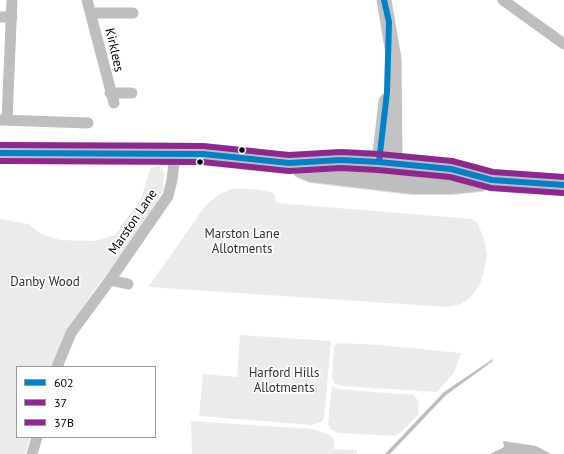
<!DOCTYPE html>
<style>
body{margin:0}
#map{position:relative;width:564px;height:454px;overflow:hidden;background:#fff;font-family:"PT Sans",sans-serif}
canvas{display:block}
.legend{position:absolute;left:16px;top:366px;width:140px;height:72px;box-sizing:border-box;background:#fff;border:1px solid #999;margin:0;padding:5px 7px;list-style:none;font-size:12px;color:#000}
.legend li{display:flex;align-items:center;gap:8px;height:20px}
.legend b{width:20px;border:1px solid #999}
</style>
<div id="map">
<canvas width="564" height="454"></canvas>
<ul class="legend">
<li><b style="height:5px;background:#0082c8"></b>602</li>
<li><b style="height:5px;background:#90268f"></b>37</li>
<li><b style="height:5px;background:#90268f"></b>37B</li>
</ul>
</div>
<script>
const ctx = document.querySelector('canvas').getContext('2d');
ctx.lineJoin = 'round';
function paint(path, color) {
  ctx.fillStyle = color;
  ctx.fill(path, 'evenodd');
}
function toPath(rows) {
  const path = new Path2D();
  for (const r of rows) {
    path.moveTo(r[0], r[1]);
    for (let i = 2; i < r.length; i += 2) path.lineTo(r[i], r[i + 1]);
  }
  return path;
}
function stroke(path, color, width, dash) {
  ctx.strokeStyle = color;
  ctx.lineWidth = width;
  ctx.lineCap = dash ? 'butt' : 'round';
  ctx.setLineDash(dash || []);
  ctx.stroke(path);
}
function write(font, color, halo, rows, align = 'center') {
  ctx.font = font + ' "PT Sans",sans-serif';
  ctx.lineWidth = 3.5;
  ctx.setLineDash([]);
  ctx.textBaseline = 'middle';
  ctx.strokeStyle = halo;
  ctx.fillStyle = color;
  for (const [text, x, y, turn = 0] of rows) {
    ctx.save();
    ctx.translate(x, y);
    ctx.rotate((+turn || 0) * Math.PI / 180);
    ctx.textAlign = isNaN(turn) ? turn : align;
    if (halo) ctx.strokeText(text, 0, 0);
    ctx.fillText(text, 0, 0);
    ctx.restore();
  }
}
paint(toPath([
 [159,166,164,172,163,191,127,248,95,289,63,338,53,367,17,367,17,437,30,437,25,454,0,454,0,219,29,224,41,234,60,240,94,241,115,235,141,199,150,169],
 [231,189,253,189,271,192,275,195,276,203,472,219,478,224,484,239,487,254,484,272,479,286,470,298,461,304,447,307,148,287,206,205,218,195],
 [240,335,331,341,324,419,321,422,312,425,199,416,203,374,237,377],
 [338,343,381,345,461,353,454,373,437,392,342,386,335,384,332,378,334,346],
 [332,386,337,389,414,395,419,402,418,415,400,433,394,436,338,433,331,429,328,424],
 [191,421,312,429,329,435,334,439,334,449,357,450,357,454,192,454]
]), '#ebebeb');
paint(toPath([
 [493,359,493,361,446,395,390,454,385,454,444,392],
 [503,441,536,446,551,454,490,454,504,447]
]), '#bdbdbd');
const highway = toPath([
 [0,153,154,153,203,154,289,163,341,160,379,162,451,169,492,180,564,185],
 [302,168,312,172,413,184,451,184,480,181]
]);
stroke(highway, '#dbdbdb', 22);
stroke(toPath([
 [87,0,114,103],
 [503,0,564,44],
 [91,13,133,13],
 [0,17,12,17],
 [110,93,132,93],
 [1,120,88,123],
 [7,120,12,0],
 [110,280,128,284],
 [57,367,71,333,110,280,168,196,172,180,175,154],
 [32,454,37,437]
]), '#bebebe', 11);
stroke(toPath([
 [384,0,394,59,395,163,390,173],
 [379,162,386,101]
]), '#c2c2c2', 15);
stroke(highway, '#bebebe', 20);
stroke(toPath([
 [0,153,203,154,289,163,341,160,379,162,451,169,492,180,564,185],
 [379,162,387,92,389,22,384,0]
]), '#0082c8', 6);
stroke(toPath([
 [0,161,203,162,289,171,341,168,378,170,450,177,491,188,563,193]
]), '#90268f', 6);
stroke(toPath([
 [0,145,203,146,289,155,341,152,379,154,452,161,493,172,564,177]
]), '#90268f', 6);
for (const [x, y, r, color] of [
 [242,150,3.5,"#000"],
 [200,162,3.5,"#000"]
]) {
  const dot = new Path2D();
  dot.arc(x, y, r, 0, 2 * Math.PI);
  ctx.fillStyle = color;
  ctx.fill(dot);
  stroke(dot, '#fff', 1.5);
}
write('13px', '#000', '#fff', [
 ["Kirklees",114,50,77],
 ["Marston Lane",133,222,-56]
]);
write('13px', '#313131', '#fff', [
 ["Marston Lane",242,234],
 ["Allotments",242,249],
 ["Danby Wood",45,282],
 ["Harford Hills",284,373],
 ["Allotments",284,388]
]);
</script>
